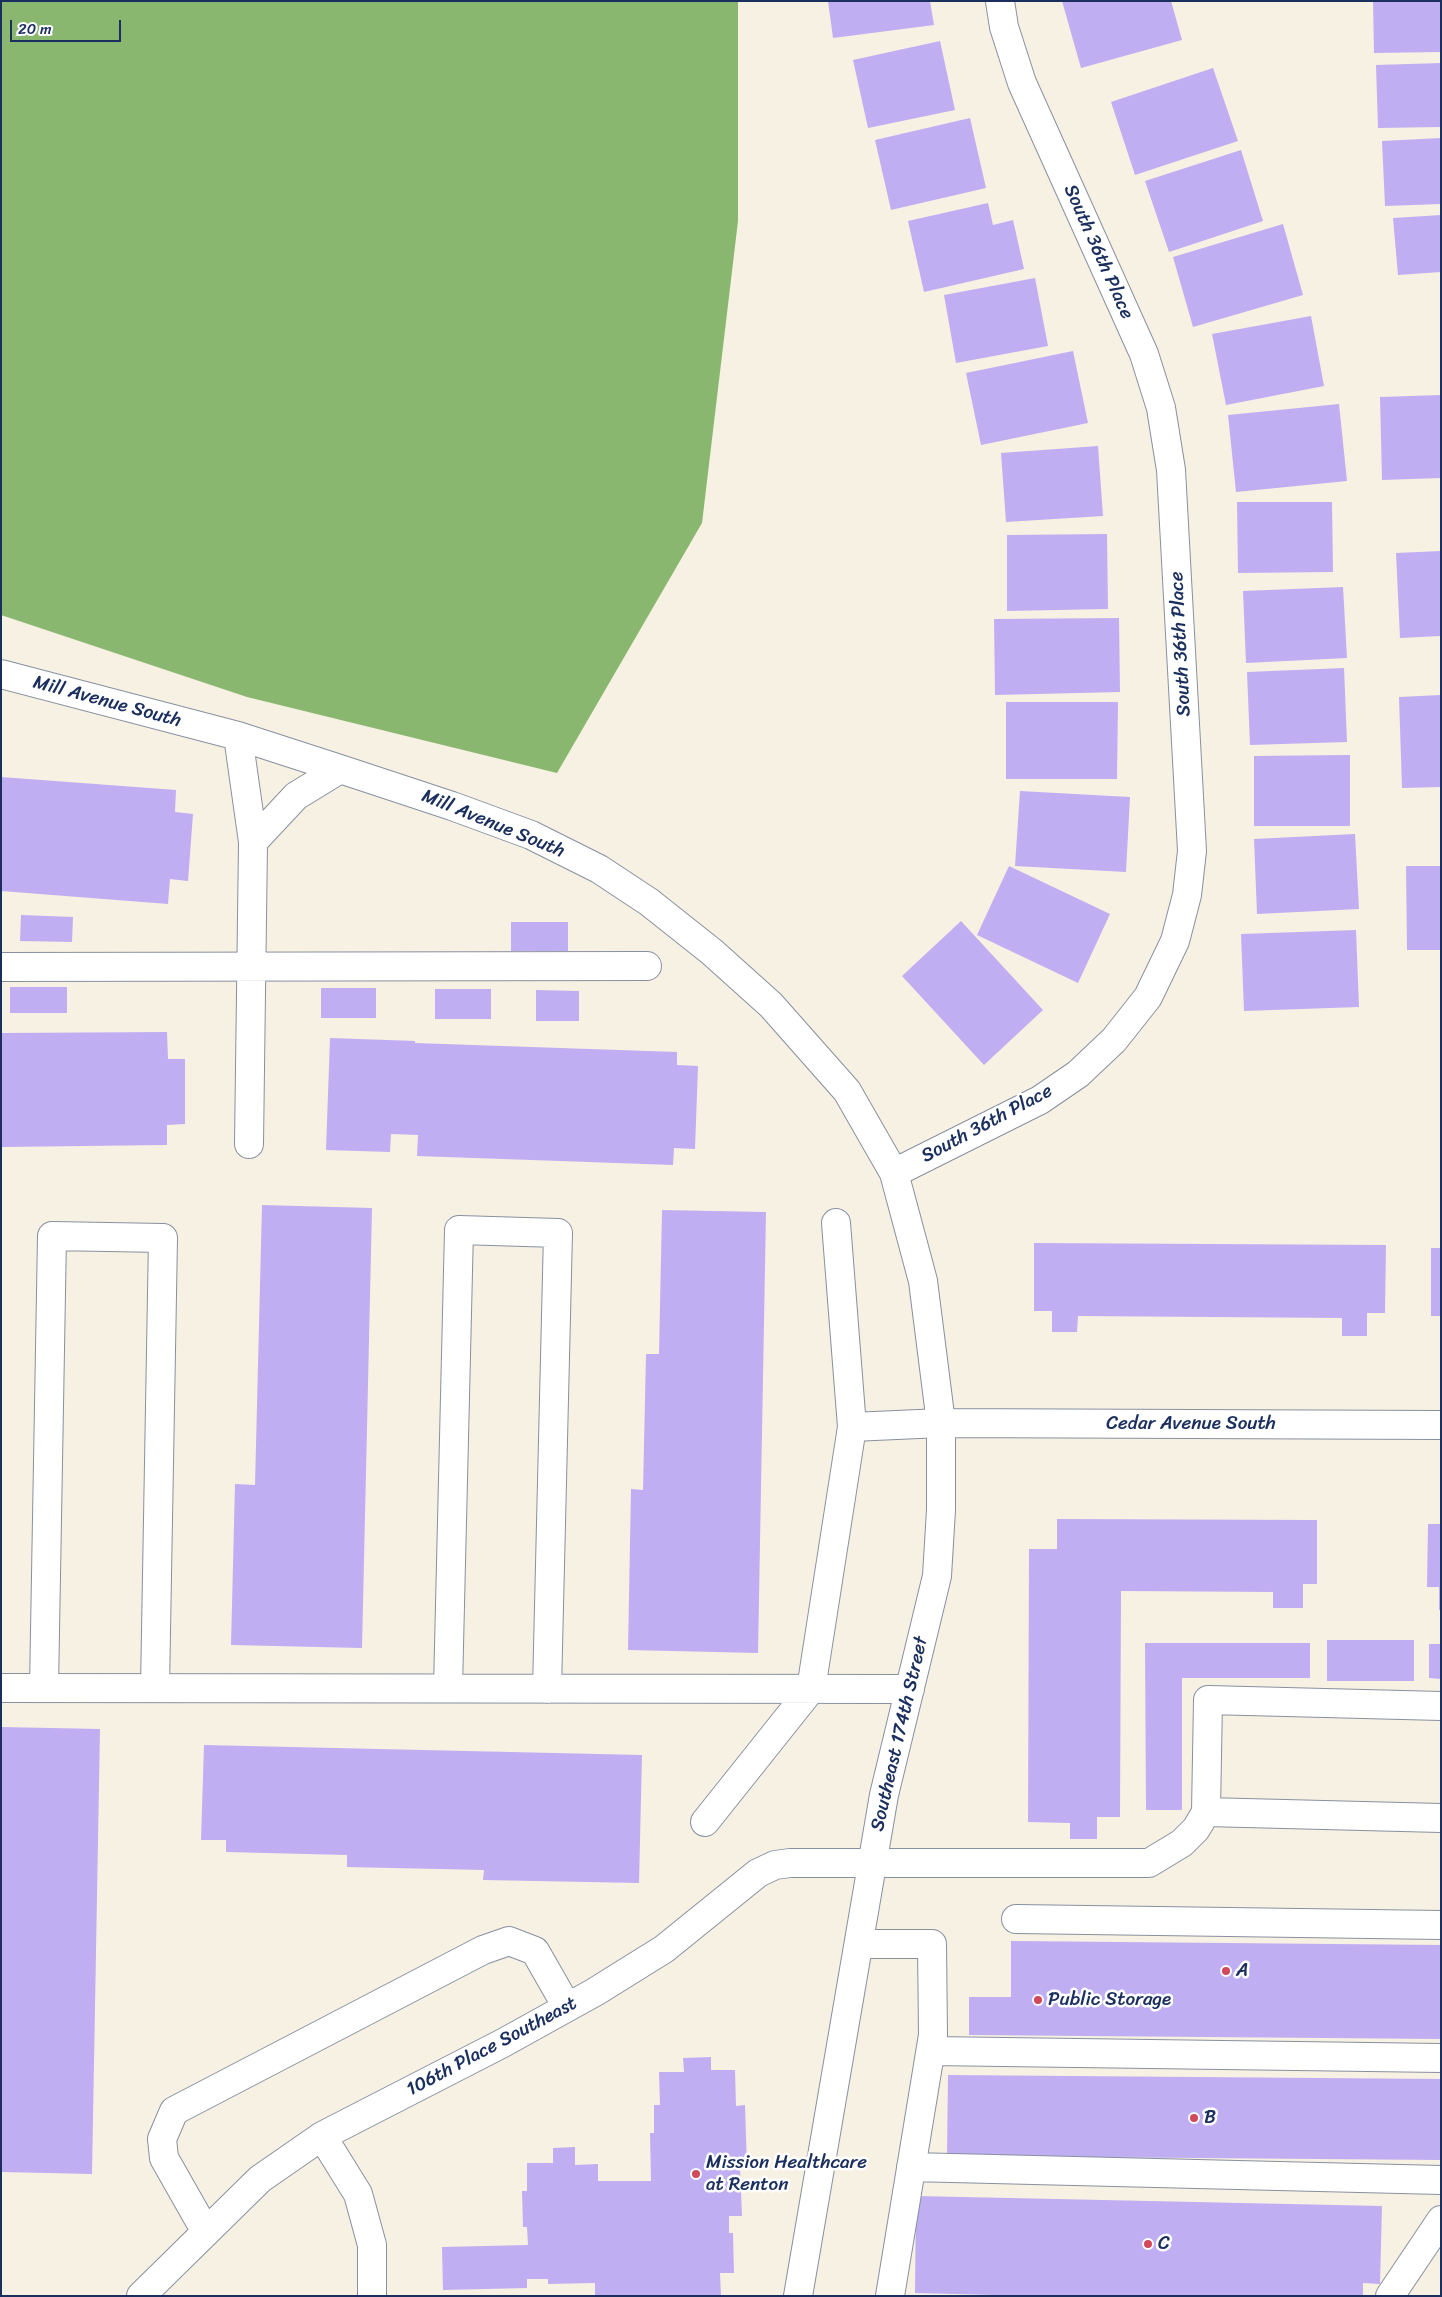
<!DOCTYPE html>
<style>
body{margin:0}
#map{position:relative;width:1442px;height:2297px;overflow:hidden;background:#f6f1e2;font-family:Sriracha,sans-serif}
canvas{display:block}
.frame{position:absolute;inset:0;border:2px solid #1b2f5e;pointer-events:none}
.scale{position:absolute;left:10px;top:20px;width:111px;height:22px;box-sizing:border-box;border:2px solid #1b2f5e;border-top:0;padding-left:6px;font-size:15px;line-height:18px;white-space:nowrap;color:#1b2f5e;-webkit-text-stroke:4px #fff;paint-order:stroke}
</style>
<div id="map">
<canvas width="1442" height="2297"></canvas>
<div class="frame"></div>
<div class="scale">20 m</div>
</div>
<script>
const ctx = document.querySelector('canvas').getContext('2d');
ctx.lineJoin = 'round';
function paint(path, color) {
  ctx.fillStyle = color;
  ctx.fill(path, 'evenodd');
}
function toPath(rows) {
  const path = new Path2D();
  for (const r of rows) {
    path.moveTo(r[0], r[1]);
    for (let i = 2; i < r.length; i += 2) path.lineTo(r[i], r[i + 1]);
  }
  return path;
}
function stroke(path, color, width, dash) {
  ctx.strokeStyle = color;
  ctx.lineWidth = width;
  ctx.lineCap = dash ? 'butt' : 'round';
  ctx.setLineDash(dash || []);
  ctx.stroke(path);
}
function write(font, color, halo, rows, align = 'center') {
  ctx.font = font + ' Sriracha,sans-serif';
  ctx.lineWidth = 5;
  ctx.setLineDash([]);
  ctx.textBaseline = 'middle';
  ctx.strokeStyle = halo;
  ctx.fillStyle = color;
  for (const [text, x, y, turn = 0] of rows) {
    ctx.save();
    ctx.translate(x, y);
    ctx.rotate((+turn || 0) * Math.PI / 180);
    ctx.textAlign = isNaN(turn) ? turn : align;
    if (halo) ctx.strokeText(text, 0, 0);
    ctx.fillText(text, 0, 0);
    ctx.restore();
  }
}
paint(toPath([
 [1,1,738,1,738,221,702,523,557,773,247,697,1,615]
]), '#8ab76f');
paint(toPath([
 [828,1,930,1,934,25,833,38],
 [1062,1,1171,1,1182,40,1081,68],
 [1373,1,1441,1,1441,52,1374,53],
 [940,41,955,110,868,128,853,60],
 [1441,63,1441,127,1378,128,1376,65],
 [1213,68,1238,141,1135,175,1111,102],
 [970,118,986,188,891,210,875,140],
 [1441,138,1441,204,1385,206,1382,141],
 [1241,150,1263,221,1169,252,1145,181],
 [988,203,993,225,1013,220,1024,269,924,292,908,221],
 [1441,215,1441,272,1398,275,1393,218],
 [1283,224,1303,295,1193,327,1173,257],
 [1035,278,1048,346,956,363,944,295],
 [1311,316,1324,386,1226,405,1212,334],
 [1073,351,1088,423,981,445,966,373],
 [1441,395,1441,478,1382,480,1380,397],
 [1339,404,1347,481,1236,492,1228,415],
 [1098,446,1103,516,1006,522,1001,453],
 [1237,502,1332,502,1333,572,1238,573],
 [1107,534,1108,609,1007,611,1007,535],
 [1441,551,1441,636,1400,638,1396,553],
 [1343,587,1347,658,1246,663,1243,591],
 [1119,618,1120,692,995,695,994,619],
 [1344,668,1347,742,1250,745,1247,672],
 [1441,695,1441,787,1402,788,1399,697],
 [1006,702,1118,702,1117,779,1006,779],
 [1350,755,1350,826,1254,826,1254,756],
 [1,777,176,790,175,812,193,814,188,881,170,879,168,904,1,891],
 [1020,791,1130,797,1126,872,1015,866],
 [1355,834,1359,909,1257,914,1254,839],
 [1009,866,1110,914,1078,983,977,935],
 [1406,866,1441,866,1441,950,1407,950],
 [21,915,73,917,72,942,20,941],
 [961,921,1043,1010,984,1065,902,976],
 [511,922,568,922,568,951,511,951],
 [1356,930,1359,1007,1244,1011,1241,934],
 [10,987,67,987,67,1013,10,1013],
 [321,988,376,988,376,1018,321,1018],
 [435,989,491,989,491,1019,435,1019],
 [536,990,579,991,579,1021,536,1021],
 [167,1032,168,1059,185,1059,185,1124,167,1125,167,1145,1,1147,1,1033],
 [330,1038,415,1041,415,1043,677,1052,677,1065,698,1066,695,1149,674,1148,673,1165,417,1156,418,1135,391,1134,390,1152,326,1150],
 [262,1205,372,1208,362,1648,231,1645,235,1484,255,1485],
 [662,1210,766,1212,758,1653,628,1650,631,1489,643,1490,646,1354,659,1354],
 [1034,1243,1386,1245,1385,1313,1367,1313,1367,1336,1342,1336,1342,1318,1078,1316,1077,1332,1052,1332,1052,1311,1034,1311],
 [1431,1248,1441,1248,1441,1316,1431,1316],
 [1057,1519,1317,1520,1317,1584,1303,1584,1303,1608,1273,1608,1273,1592,1121,1591,1120,1817,1097,1817,1097,1839,1070,1839,1070,1823,1028,1822,1029,1549,1057,1549],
 [1428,1524,1441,1524,1441,1610,1439,1610,1439,1587,1427,1587],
 [1327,1640,1414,1640,1414,1681,1327,1681],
 [1145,1643,1310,1643,1310,1678,1182,1678,1182,1810,1146,1810],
 [1429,1644,1441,1644,1441,1679,1429,1678],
 [1,1727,100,1729,92,2174,1,2172],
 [204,1745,642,1755,639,1883,483,1880,484,1870,347,1867,347,1855,226,1852,226,1840,201,1840],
 [1011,1941,1441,1945,1441,2039,969,2035,969,1997,1011,1997],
 [711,2057,711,2070,735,2070,736,2106,745,2105,747,2167,740,2168,742,2216,729,2216,729,2233,733,2233,734,2273,720,2273,721,2296,595,2296,595,2283,548,2284,548,2279,527,2279,527,2288,443,2290,442,2247,528,2245,527,2227,523,2227,522,2191,527,2191,527,2163,553,2163,553,2148,575,2147,575,2165,598,2164,598,2181,651,2181,650,2133,654,2133,654,2105,660,2105,659,2072,684,2072,683,2058],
 [948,2075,1441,2079,1441,2160,947,2156],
 [916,2196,1382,2206,1380,2284,1363,2283,1363,2296,1033,2296,915,2293]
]), '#c0aef2');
const minor = toPath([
 [1,674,238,736,340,769,452,806,531,835,599,869,649,902,712,952,771,1005,847,1091,894,1173,923,1281,941,1423,941,1510,937,1576,884,1795,798,2296],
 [238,736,253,842,296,796,340,769],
 [1,967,647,966],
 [249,1144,253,842],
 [894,1173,1040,1100,1078,1074,1114,1040,1148,997,1175,941,1187,895,1192,851,1171,470,1161,408,1144,354,1022,83,1004,27,1000,1],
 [852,1427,941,1423,1441,1425],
 [1,1688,910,1689],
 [44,1688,52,1236,163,1238,155,1688],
 [448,1688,459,1230,558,1233,547,1689],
 [1441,1706,1208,1700,1206,1812,1441,1818],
 [705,1822,811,1689,852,1427,836,1223],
 [1016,1919,1441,1925],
 [859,1944,932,1944,933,2035,890,2296],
 [931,2051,1441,2058],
 [322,2136,358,2194,372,2245,372,2296],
 [911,2167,1441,2180],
 [206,2232,164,2158,162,2139,174,2111,483,1950,509,1941,535,1951,567,2007],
 [141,2296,260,2179,322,2136,503,2043,595,1992,664,1949,758,1873,775,1865,790,1863,1149,1863,1182,1843,1196,1829,1206,1812],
 [1390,2296,1441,2220]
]);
stroke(minor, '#8890a0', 30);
stroke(minor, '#fff', 28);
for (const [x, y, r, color] of [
 [1226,1971,5,"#d1495b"],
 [1038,2000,5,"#d1495b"],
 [1194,2118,5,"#d1495b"],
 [696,2174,5,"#d1495b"],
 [1148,2244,5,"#d1495b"]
]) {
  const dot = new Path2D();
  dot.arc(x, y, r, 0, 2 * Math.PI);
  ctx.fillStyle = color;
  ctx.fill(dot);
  stroke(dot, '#fff', 2);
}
write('19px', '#1b2f5e', '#fff', [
 ["South 36th Place",1098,252,66],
 ["South 36th Place",1181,644,-93],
 ["Mill Avenue South",107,702,15],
 ["Mill Avenue South",493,824,22],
 ["South 36th Place",987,1124,-28],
 ["Cedar Avenue South",1191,1424],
 ["Southeast 174th Street",900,1734,-77],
 ["106th Place Southeast",492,2047,-28]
]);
write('19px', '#1b2f5e', '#fff', [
 ["A",1236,1971],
 ["Public Storage",1048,2000],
 ["B",1204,2118],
 ["Mission Healthcare",706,2163],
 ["at Renton",706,2185],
 ["C",1158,2244]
], 'left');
</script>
